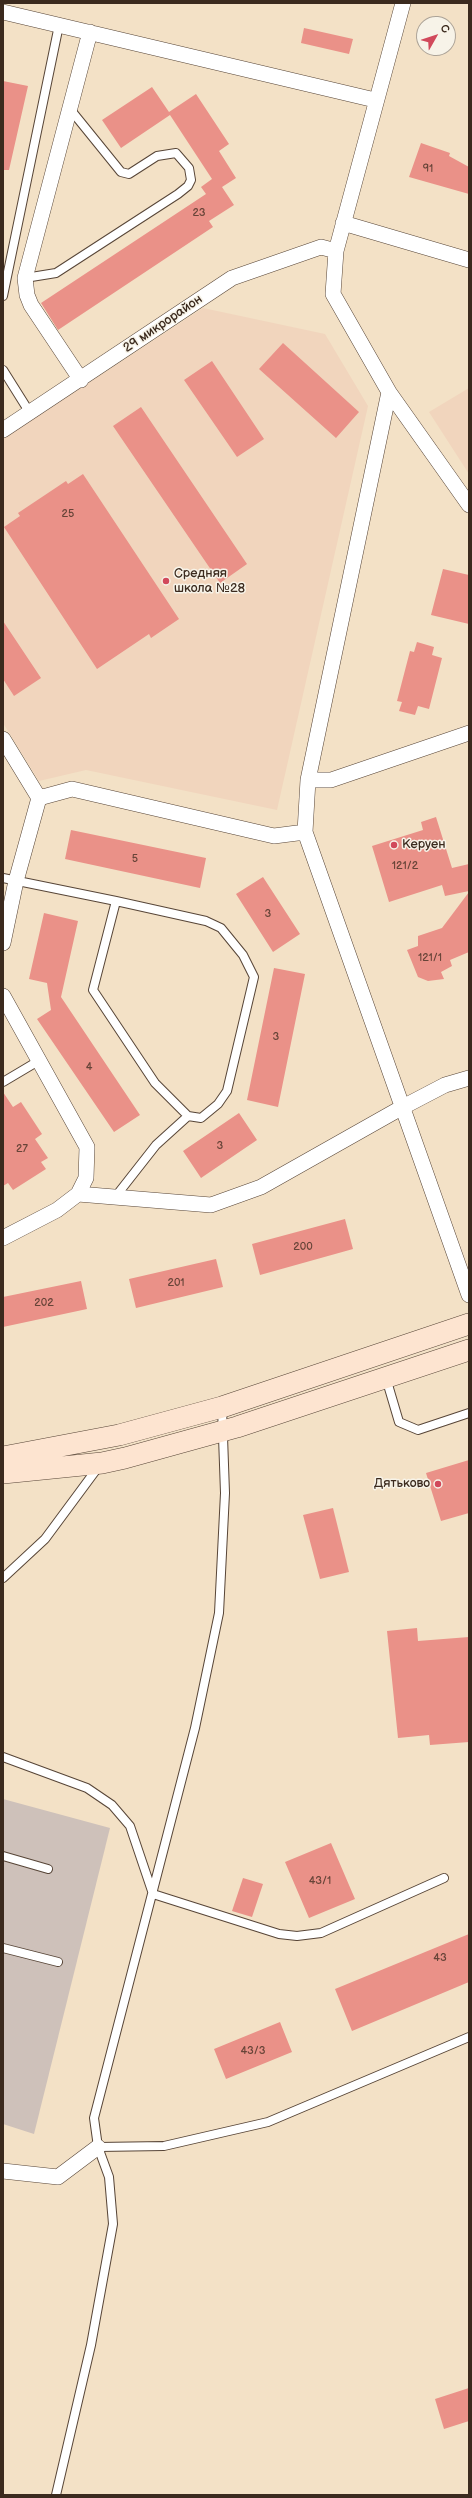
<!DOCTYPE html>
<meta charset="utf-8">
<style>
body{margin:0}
#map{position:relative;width:472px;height:2498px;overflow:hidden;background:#f3e1c6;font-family:"Balsamiq Sans",sans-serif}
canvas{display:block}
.frame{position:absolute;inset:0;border:4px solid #3b2a1e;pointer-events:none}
.north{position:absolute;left:416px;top:16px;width:40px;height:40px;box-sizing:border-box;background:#f7f3e8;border:1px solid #aca397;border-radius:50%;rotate:51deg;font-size:11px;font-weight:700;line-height:16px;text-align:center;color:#3b2a1e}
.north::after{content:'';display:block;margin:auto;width:14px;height:18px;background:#d1495b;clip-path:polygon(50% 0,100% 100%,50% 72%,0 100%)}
</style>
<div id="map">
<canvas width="472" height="2498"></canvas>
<div class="frame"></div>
<div class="north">С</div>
</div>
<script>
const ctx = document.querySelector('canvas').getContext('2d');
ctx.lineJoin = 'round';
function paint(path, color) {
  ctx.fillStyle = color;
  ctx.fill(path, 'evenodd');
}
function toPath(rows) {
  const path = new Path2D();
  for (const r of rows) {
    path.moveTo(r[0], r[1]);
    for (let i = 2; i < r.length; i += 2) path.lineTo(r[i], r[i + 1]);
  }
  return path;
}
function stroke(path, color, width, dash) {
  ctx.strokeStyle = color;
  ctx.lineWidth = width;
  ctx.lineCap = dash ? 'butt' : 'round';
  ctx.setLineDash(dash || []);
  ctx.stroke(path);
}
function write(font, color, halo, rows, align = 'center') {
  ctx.font = font + ' "Balsamiq Sans",sans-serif';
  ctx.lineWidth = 3;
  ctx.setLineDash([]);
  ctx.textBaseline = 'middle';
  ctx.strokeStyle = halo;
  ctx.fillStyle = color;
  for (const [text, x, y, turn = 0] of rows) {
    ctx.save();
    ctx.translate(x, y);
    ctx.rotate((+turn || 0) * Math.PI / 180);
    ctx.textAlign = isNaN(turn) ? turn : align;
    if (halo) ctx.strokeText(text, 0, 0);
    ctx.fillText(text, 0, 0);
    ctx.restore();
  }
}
paint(toPath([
 [203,308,325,334,368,406,277,810,86,770,39,781,3,723,3,439],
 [469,388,469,474,429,412]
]), '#f1d5bd');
paint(toPath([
 [3,1799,110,1828,34,2134,3,2124]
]), '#cec1ba');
paint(toPath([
 [304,28,353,39,349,54,301,43],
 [3,81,28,86,9,170,3,170],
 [152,87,169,112,196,94,229,144,219,151,236,178,222,187,234,205,209,221,213,227,58,330,41,303,206,194,201,187,212,179,170,115,121,148,102,120],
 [421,143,450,153,449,156,469,167,469,194,409,177],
 [283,343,359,412,336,438,259,369],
 [212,361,264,439,237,457,184,380],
 [141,407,247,564,220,583,113,426],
 [83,474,179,619,151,638,149,634,97,669,4,527,20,516,18,513,66,481,68,484],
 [443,569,469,575,469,624,431,615],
 [3,621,41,678,14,696,3,679],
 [417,642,434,647,432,655,442,658,429,709,418,706,415,715,399,711,402,702,397,701,410,651,414,652],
 [436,817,452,868,469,864,469,891,445,896,442,885,389,902,372,846,423,830,421,822],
 [71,830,206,858,200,888,65,859],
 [263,877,300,934,273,952,236,894],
 [469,892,469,952,450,960,452,966,441,972,444,979,428,981,418,977,407,950,418,946,418,936,442,928],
 [44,913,78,921,61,997,140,1115,114,1132,37,1019,51,1010,47,983,29,979],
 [274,968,305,974,278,1107,247,1100],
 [3,1092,13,1107,21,1102,42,1134,35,1139,48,1158,41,1162,46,1169,13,1190,8,1183,3,1186],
 [239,1113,257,1140,201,1178,183,1151],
 [345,1219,353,1249,260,1275,252,1244],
 [216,1259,223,1287,136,1308,129,1279],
 [81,1281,87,1309,3,1327,3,1297],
 [469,1460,469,1513,441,1521,426,1473],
 [333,1508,349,1572,320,1579,303,1515],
 [417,1628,418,1641,469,1637,469,1742,430,1745,429,1735,398,1738,387,1631],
 [331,1843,355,1899,309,1918,285,1862],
 [243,1878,263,1884,252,1917,232,1911],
 [469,1934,469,1982,352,2031,335,1989],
 [280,2022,292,2052,226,2079,214,2049],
 [469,2388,469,2421,444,2429,435,2399]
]), '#ea9188');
const service = toPath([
 [25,278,56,273,178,194,188,186,191,180,189,168,176,153,157,156,129,174,121,172,70,109],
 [3,296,59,25],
 [3,370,30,413],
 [3,878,116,901,206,921,221,928,243,955,254,977,227,1091,218,1104,201,1118,188,1116,155,1083,93,990,116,901],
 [3,1082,40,1060],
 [116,1196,156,1145,188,1116],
 [386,1378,399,1422,418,1430,469,1413],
 [3,1578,45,1539,99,1466],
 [3,1757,87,1788,112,1805,130,1826,153,1894,279,1934,297,1936,321,1933,444,1878],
 [3,1856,48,1869],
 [3,1948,58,1962],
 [98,2147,164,2146,268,2122,469,2037],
 [56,2495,91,2345,113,2224,109,2177,98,2147,94,2118,195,1728,219,1613,225,1493,222,1408]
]);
const minor = toPath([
 [403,3,336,251,333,294,389,392,308,780,305,832,469,1295],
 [3,12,375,100],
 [343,223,469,260],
 [81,380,31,305,27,295,25,278,90,32],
 [389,392,469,505],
 [3,430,232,278,321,247,336,251],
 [3,739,39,798,16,881,3,943],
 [308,780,331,780,469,733],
 [39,798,72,789,274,836,305,832],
 [3,996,87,1147,86,1178,78,1194,57,1210,3,1238],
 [78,1194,211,1205,261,1187,401,1108,445,1085,469,1078],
 [3,2171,58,2177,98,2147]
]);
const secondary = toPath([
 [3,1457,119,1435,222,1407,469,1324],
 [3,1473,102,1463,125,1458,237,1427,469,1350]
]);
stroke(service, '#574537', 10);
stroke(minor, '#574537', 16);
stroke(secondary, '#574537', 22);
stroke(service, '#fff', 8);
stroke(minor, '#fff', 15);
stroke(secondary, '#fde4d0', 21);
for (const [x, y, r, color] of [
 [166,581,4,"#d1495b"],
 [394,845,4,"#d1495b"],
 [438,1484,4,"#d1495b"]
]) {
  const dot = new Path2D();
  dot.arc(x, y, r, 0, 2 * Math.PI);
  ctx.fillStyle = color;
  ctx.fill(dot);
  stroke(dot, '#f7f3e8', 1.5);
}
write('11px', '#674438', null, [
 ["91",428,169],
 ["23",199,213],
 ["25",68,514],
 ["5",135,859],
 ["121/2",405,866],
 ["3",268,914],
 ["121/1",430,958],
 ["3",276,1037],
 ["4",89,1067],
 ["3",220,1146],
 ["27",22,1149],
 ["200",303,1247],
 ["201",176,1283],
 ["202",44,1303],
 ["43/1",320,1881],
 ["43",440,1958],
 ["43/3",253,2051]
]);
write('13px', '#3b2a1e', '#f7f3e8', [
 ["29 микрорайон",163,324,-34]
]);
write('13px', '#3b2a1e', '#f7f3e8', [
 ["Средняя",174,574],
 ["школа №28",174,589],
 ["Керуен",402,845],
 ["Дятьково",430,1484,"right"]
], 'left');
</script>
